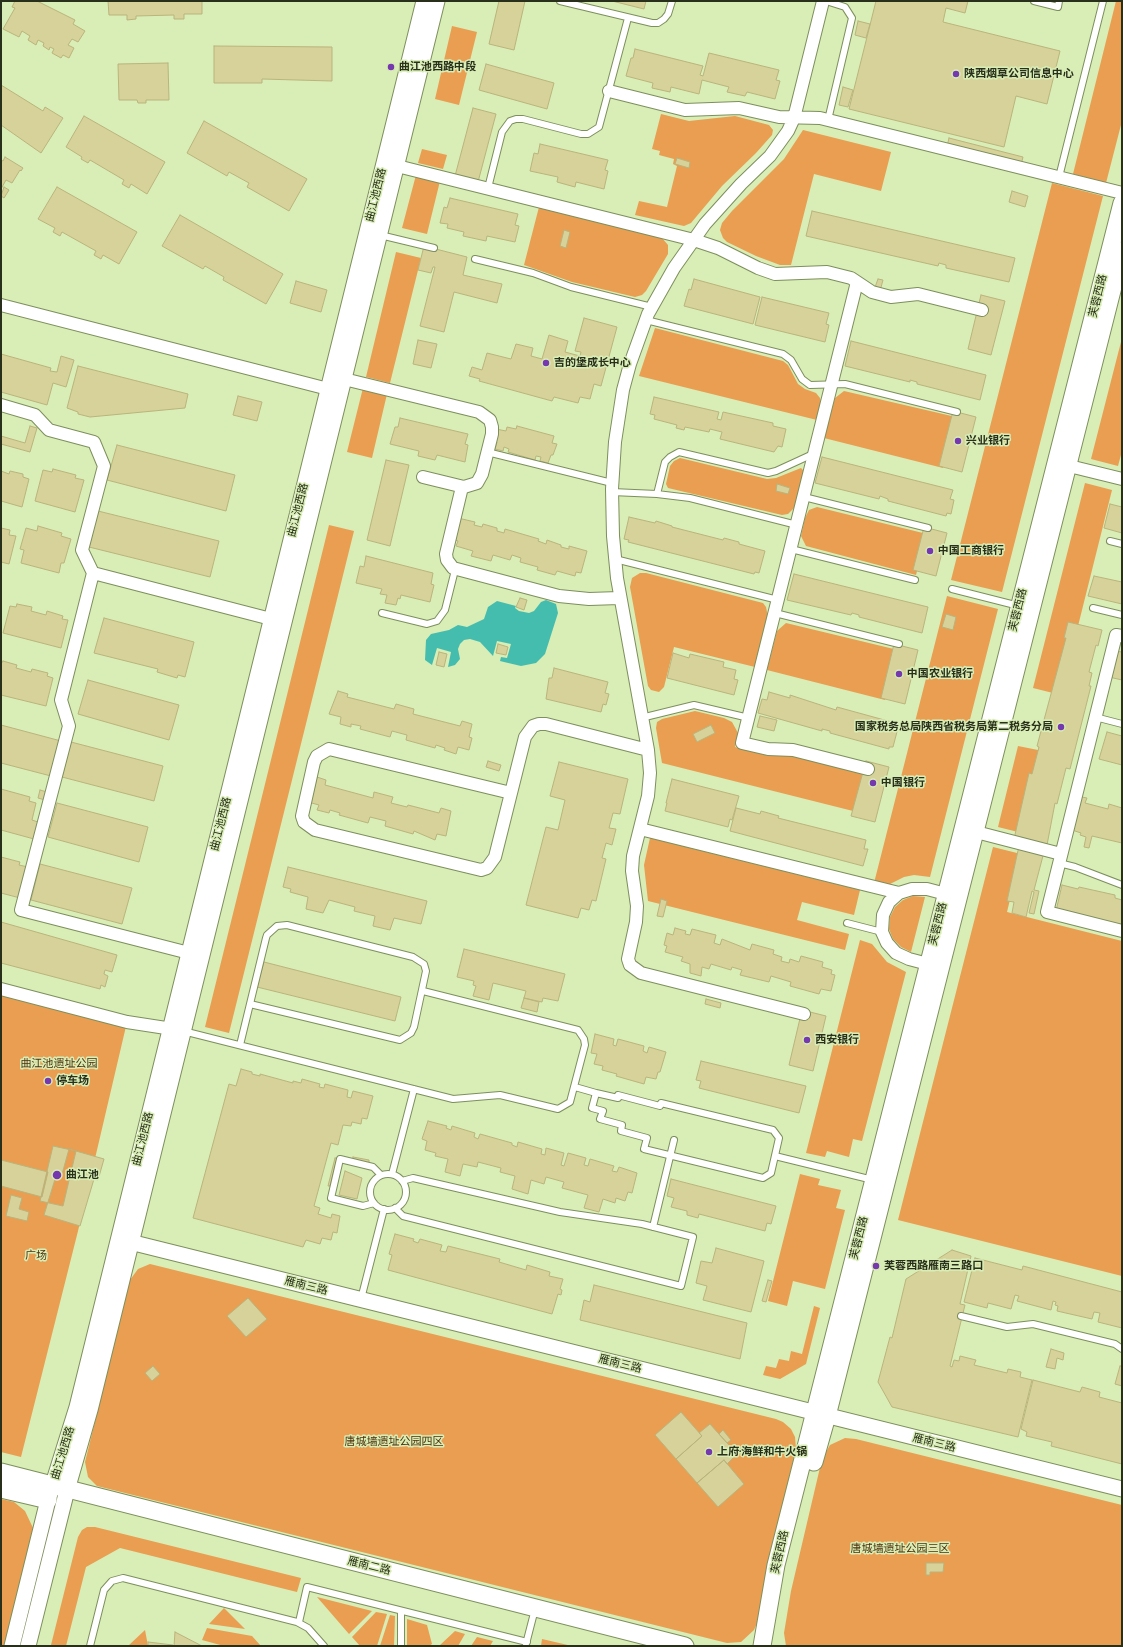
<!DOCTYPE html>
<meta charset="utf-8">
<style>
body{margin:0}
#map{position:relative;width:1123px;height:1647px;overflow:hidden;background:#d9edb6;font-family:"PT Sans Narrow",sans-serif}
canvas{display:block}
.frame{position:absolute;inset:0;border:2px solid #282f1a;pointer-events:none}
</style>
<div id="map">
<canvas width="1123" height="1647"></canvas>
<div class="frame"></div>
</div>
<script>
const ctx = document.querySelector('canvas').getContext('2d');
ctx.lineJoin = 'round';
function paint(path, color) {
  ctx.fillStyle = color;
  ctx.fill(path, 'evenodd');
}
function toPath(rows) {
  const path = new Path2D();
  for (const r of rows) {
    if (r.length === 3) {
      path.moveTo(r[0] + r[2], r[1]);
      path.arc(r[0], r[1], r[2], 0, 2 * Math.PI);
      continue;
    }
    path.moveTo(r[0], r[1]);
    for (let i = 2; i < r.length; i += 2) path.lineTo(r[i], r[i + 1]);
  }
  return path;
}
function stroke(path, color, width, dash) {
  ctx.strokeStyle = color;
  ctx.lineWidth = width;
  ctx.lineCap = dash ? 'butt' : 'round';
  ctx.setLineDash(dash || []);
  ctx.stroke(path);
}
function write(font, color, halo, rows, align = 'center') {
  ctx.font = font + ' "PT Sans Narrow","Noto Sans SC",sans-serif';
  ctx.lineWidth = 3;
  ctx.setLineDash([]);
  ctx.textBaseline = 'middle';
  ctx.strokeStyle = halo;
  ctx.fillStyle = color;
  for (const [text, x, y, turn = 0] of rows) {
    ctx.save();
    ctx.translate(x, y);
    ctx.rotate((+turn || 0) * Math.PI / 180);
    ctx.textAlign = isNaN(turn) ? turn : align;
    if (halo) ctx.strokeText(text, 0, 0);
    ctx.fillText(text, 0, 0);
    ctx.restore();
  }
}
paint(toPath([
 [1116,1,1122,1,1122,121,1106,183,1073,174],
 [452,26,477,32,459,105,435,99],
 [661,114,689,121,735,116,769,125,773,130,772,135,756,153,722,186,691,223,684,226,635,215,639,201,667,207,677,166,673,164,674,159,659,155,660,151,652,149],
 [803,130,891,152,881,191,814,174,791,265,780,265,756,256,727,242,723,238,720,230,722,223,732,211,784,159],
 [422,149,447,155,443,169,418,163],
 [416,175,440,181,427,234,402,228],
 [1052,183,1103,196,1002,592,951,580],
 [539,207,662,238,668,245,668,254,646,291,642,295,635,297,572,282,524,265],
 [396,252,421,258,390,383,366,377],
 [655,328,783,361,788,365,798,384,805,389,816,393,820,398,821,403,817,420,639,376],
 [1122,338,1122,451,1118,466,1091,459],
 [363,388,387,394,372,458,347,452],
 [844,391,956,417,943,468,824,438,835,398],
 [680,458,767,479,776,478,801,468,804,471,795,507,788,514,782,515,668,488,666,484,670,466,674,461],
 [1085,483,1112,490,1026,834,998,827,1018,746,1038,750,1053,693,1033,688],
 [817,507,927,534,916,575,806,546,801,536,805,518,809,510],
 [329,525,354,531,229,1033,205,1027],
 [640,573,646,573,763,603,766,607,768,617,755,667,674,647,664,687,659,692,651,690,648,686,630,587,632,578],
 [947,596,998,609,930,877,914,875,904,877,888,885,874,883],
 [786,623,898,650,885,700,767,670,777,631],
 [695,711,724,718,732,722,738,733,735,747,769,756,792,756,867,774,857,812,662,763,656,728,657,722,662,719],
 [650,838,860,890,854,915,802,902,797,920,849,934,845,950,648,901,644,865],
 [993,847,1021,854,1007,912,1122,941,1122,1276,898,1220],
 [913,896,925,897,911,952,901,947,893,939,889,929,890,917,895,907,903,900],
 [860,940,872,944,887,962,906,972,862,1141,853,1139,849,1157,827,1151,825,1157,806,1153],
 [1,989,127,1022,78,1231,21,1457,1,1452],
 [800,1174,820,1179,818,1185,841,1190,836,1208,845,1210,825,1289,793,1281,787,1306,768,1301],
 [150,1264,776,1419,783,1422,791,1429,795,1437,796,1449,773,1544,758,1621,754,1630,741,1642,727,1643,97,1486,88,1477,85,1462,130,1280,138,1269],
 [814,1306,820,1308,806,1364,780,1379,763,1375,766,1366,776,1368,779,1359,789,1361,791,1351,802,1354],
 [845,1438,856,1439,1122,1505,1122,1646,786,1646,784,1633,791,1591,822,1459,830,1445],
 [1,1499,14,1502,25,1511,33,1528,6,1646,1,1646],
 [87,1527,95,1527,301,1578,297,1592,120,1548,86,1567,66,1646,51,1645,78,1537,82,1530],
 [317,1597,372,1611,349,1634],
 [224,1608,245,1629,209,1624],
 [376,1612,387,1614,377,1646,360,1646,352,1637],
 [390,1615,395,1616,394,1646,380,1646],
 [407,1619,427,1625,432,1644,429,1646,407,1646],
 [207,1628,252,1636,261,1646,224,1646,202,1640],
 [145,1630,148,1646,128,1646],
 [455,1631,465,1634,458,1646,439,1646],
 [477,1637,493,1641,490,1646,471,1646],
 [542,1639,572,1646,541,1646]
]), '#e99e51');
paint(toPath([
 [546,600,556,604,558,613,545,654,536,663,521,666,504,662,500,661,501,657,507,658,511,644,497,641,493,656,480,642,470,639,464,640,460,644,458,649,460,659,455,665,448,667,451,652,437,648,432,665,425,660,426,640,431,634,449,630,458,625,467,627,484,619,488,607,497,601,516,606,515,608,519,611,529,613,534,611,541,602]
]), '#45bdae');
const building = toPath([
 [15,1,37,1,75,20,73,24,85,31,78,42,72,39,68,45,74,48,69,58,63,55,61,58,52,53,54,49,50,47,49,50,43,46,44,43,38,40,36,45,28,40,30,36,22,31,19,37,3,29,15,8,12,7,15,1],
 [108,1,202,1,202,14,184,14,184,19,174,19,174,15,136,16,136,19,127,20,127,15,109,15,108,1],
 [499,1,525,1,514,50,489,44,499,1],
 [612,1,646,1,644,9,612,1],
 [876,1,968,1,965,13,946,8,943,22,1060,51,1047,104,1016,96,1004,147,849,109,876,1],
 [858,21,870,24,866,38,855,35,858,21],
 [214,46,332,47,332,81,262,79,262,83,214,83,214,46],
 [635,49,703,66,700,75,703,76,709,53,779,70,776,80,780,81,775,99,747,92,745,96,727,92,729,87,702,80,699,94,671,87,670,92,652,88,653,83,626,76,631,58,633,58,635,49],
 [168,63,169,100,146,100,146,103,138,103,137,100,119,100,118,64,168,63],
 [486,64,554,83,547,109,479,90,486,64],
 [1,85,43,111,45,107,63,118,41,153,1,125,1,85],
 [843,87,853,90,848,107,839,105,843,87],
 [473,108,496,114,478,182,455,176,473,108],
 [84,116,165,162,147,194,131,184,129,188,122,184,124,180,90,160,88,163,81,159,82,157,66,147,84,116],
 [204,121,307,179,289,211,247,187,249,183,229,172,227,176,187,153,204,121],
 [949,138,1023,157,1020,169,946,151,949,138],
 [540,144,608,160,605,170,608,171,604,189,576,182,575,187,557,182,558,177,530,171,534,153,538,154,540,144],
 [5,157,23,168,21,171,20,170,12,183,6,180,1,189,1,160,3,161,5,157],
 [677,158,690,162,689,168,675,164,677,158],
 [4,187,9,190,4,198,1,196,4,187],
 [57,187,137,232,119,264,103,255,101,259,94,255,96,251,62,232,60,236,53,232,55,228,38,219,57,187],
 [1012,191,1028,196,1025,207,1009,202,1012,191],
 [450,198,518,214,515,225,519,226,515,242,487,236,486,241,463,236,464,232,447,228,448,224,440,223,444,207,447,208,450,198],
 [812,211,1015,258,1009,282,946,268,946,265,939,263,938,266,806,236,812,211],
 [180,215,283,274,266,304,223,280,224,277,205,266,203,269,162,246,180,215],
 [564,230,570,232,566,248,560,246,564,230],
 [424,246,467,257,463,275,502,284,497,303,454,292,444,332,420,326,435,267,433,267,431,273,418,270,424,246],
 [694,279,760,297,753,324,684,306,689,289,691,290,694,279],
 [878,279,883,280,880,291,874,290,878,279],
 [296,281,327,290,321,312,290,303,296,281],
 [981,295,1005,301,991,355,968,349,981,295],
 [762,297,829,313,826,324,829,325,825,342,755,325,762,297],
 [584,318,617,327,601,386,594,384,590,399,580,397,578,403,554,397,552,401,479,381,480,379,469,376,472,367,482,370,487,353,511,359,516,344,533,348,531,356,542,359,549,335,568,341,565,352,580,356,581,352,575,351,584,318],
 [418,340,437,344,431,368,413,364,418,340],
 [851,341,986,375,980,400,917,384,917,382,910,380,910,382,845,366,851,341],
 [1,354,51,368,50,371,57,372,61,356,74,360,66,387,53,383,47,405,1,392,1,354],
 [78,366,188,394,185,408,90,417,78,414,78,412,67,408,78,366],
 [238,396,262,402,257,421,233,415,238,396],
 [654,397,719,412,717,419,721,420,723,412,773,423,773,426,786,429,782,447,778,446,774,452,720,439,722,432,710,429,709,432,685,427,684,430,676,428,677,425,654,419,655,415,650,414,654,397],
 [953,411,976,417,962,472,939,466,953,411],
 [400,418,468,434,465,444,468,445,465,462,437,455,435,460,418,456,419,451,390,444,395,427,398,427,400,418],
 [30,426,37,428,30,452,1,444,1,436,25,443,30,426],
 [517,426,554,436,552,443,557,444,553,455,551,455,548,463,540,461,541,457,536,456,535,460,508,452,509,449,504,447,503,451,495,449,497,442,493,441,496,429,506,431,507,427,516,429,517,426],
 [117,445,235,475,226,511,107,480,117,445],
 [822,457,953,490,950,499,954,500,951,514,947,513,946,516,888,501,888,499,880,496,879,499,815,483,822,457],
 [386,460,409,465,390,546,367,540,386,460],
 [53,469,76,475,75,478,84,480,75,512,35,501,43,470,52,472,53,469],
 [1,471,9,474,10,471,23,474,23,477,29,479,22,507,1,501,1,471],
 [777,484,790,488,788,494,776,491,777,484],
 [1110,504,1122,507,1122,533,1104,528,1110,504],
 [98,511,219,541,210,577,89,547,98,511],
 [629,517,655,523,656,521,672,526,672,527,723,540,724,538,739,542,739,544,765,551,759,573,755,572,754,574,628,542,629,540,624,539,629,517],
 [458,518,475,522,474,525,482,527,483,524,497,528,497,531,504,533,505,529,539,539,538,541,546,544,547,540,561,545,561,547,569,549,569,546,587,551,581,573,576,572,575,576,557,571,555,575,537,570,538,567,520,562,521,558,512,555,510,560,493,555,491,561,471,556,473,551,456,546,458,541,452,539,458,518],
 [38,526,62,533,61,536,71,539,64,563,61,563,59,573,21,563,24,550,20,549,26,528,37,531,38,526],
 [924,527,947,533,936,576,913,570,924,527],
 [1,528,10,530,9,535,16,536,9,564,1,562,1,528],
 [366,556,433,573,431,584,434,585,430,602,401,595,400,599,398,598,396,605,385,603,387,595,380,594,382,589,356,583,360,566,364,567,366,556],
 [794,574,928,607,922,633,859,617,859,615,852,613,851,615,787,600,794,574],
 [1094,576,1122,582,1122,604,1088,596,1094,576],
 [520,598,527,600,524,610,516,607,520,598],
 [17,604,32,607,31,611,46,615,47,611,63,616,62,619,68,620,61,648,3,633,10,606,16,607,17,604],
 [946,614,956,617,953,630,942,627,946,614],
 [104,618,194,642,185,677,178,675,177,678,157,672,158,669,94,653,104,618],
 [1068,622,1102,630,1098,646,1096,645,1089,672,1092,673,1089,686,1091,686,1070,769,1066,768,1057,804,1055,803,1047,845,1014,839,1029,773,1032,774,1039,747,1037,746,1066,638,1064,638,1068,622],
 [498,644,508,647,506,655,496,653,498,644],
 [894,644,918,650,905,704,881,698,894,644],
 [1116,651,1122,652,1122,680,1109,677,1116,651],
 [439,652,447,654,444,667,436,665,439,652],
 [673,653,689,658,690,654,724,662,723,667,736,670,734,679,738,680,734,695,667,678,673,653],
 [3,661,17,665,16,668,31,672,32,669,48,673,47,676,53,678,46,706,1,695,1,664,3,661],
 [554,668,608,682,605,693,609,694,606,705,603,704,601,712,546,699,549,678,552,678,554,668],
 [88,680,179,705,169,740,78,714,88,680],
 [338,691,348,694,347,697,394,709,396,704,414,709,413,714,460,726,462,721,472,724,469,737,472,738,469,750,458,747,456,754,444,750,445,748,436,745,435,748,406,740,407,735,392,731,390,737,360,729,361,726,351,724,351,727,340,724,341,717,329,714,338,691],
 [769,692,790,698,790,695,836,710,837,707,899,724,893,747,889,747,889,749,830,733,830,731,822,729,822,731,758,713,762,699,767,700,769,692],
 [760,716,777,720,774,731,757,727,760,716],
 [1,725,61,741,51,776,1,763,1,725],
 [711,725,715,733,697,742,693,734,711,725],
 [1107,732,1122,736,1122,765,1099,759,1107,732],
 [71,742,163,766,154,801,62,777,71,742],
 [488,761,501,765,499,771,486,767,488,761],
 [866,761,889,767,875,822,851,816,866,761],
 [559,762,628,779,620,814,613,813,609,828,616,829,612,845,606,843,602,858,606,859,596,901,592,900,589,910,581,908,578,918,526,905,546,827,558,830,565,800,550,796,559,762],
 [317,777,326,780,325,785,373,798,374,792,393,797,391,803,407,807,408,805,439,813,441,808,451,811,446,836,437,834,435,840,414,831,413,834,385,826,386,821,370,817,368,823,339,815,340,813,330,810,329,813,317,810,319,805,308,802,314,791,317,777],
 [672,779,739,796,732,820,730,819,728,827,665,811,667,803,666,803,672,779],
 [1,789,30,797,29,801,36,803,32,820,38,822,34,839,1,830,1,789],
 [40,790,47,792,45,800,38,798,40,790],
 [1077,796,1087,798,1085,803,1108,809,1109,804,1122,808,1122,843,1092,836,1089,848,1084,847,1086,837,1080,835,1081,833,1072,830,1077,796],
 [57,803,148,827,139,862,48,837,57,803],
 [736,808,760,814,761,811,779,816,778,818,866,840,864,849,868,849,863,866,730,831,736,808],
 [1019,846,1044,852,1034,890,1039,891,1034,914,1029,913,1034,892,1032,891,1026,917,1012,913,1014,902,1007,901,1019,846],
 [1,857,20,862,19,865,28,867,20,898,1,893,1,857],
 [40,864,132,888,122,924,31,900,40,864],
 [288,867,427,901,421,924,394,918,390,930,373,926,375,916,354,911,355,907,329,900,323,913,306,909,308,897,290,892,291,889,283,887,288,867],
 [1062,885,1078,889,1079,887,1115,895,1115,898,1122,900,1122,928,1056,911,1062,885],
 [661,899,667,901,663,917,657,916,661,899],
 [1,922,117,955,112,972,105,970,104,974,108,976,105,987,101,985,100,989,1,963,1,922],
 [675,928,686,931,685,934,690,935,692,929,716,935,714,943,720,945,722,939,750,950,752,944,774,950,773,954,782,957,781,961,789,963,790,959,799,962,801,956,823,962,822,967,832,970,831,974,835,975,831,991,821,989,819,994,790,986,791,982,771,976,769,982,740,975,742,970,732,967,731,970,711,964,709,969,702,967,701,976,690,973,690,964,681,961,683,957,665,952,667,946,664,945,667,933,673,935,675,928],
 [464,949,565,974,558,1001,543,998,542,1002,524,998,526,991,493,983,489,1000,473,996,476,986,473,985,474,981,457,977,464,949],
 [264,962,401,997,395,1021,257,987,264,962],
 [524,998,539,1002,537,1012,521,1008,524,998],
 [706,999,721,1003,720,1008,705,1004,706,999],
 [802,1010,826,1016,813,1071,789,1065,802,1010],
 [595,1034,614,1039,613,1045,616,1046,618,1039,644,1046,643,1051,647,1053,649,1047,666,1052,660,1072,658,1072,656,1079,646,1077,644,1084,616,1076,617,1074,602,1070,603,1066,594,1064,597,1054,591,1053,595,1034],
 [701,1061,806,1086,799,1113,699,1088,701,1081,696,1080,701,1061],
 [241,1069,252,1072,252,1074,260,1076,260,1074,293,1083,293,1081,301,1083,302,1079,320,1084,319,1087,324,1088,325,1084,348,1090,347,1097,351,1098,353,1091,373,1096,367,1119,362,1118,361,1124,352,1122,351,1126,343,1125,338,1145,331,1143,314,1206,320,1208,318,1214,331,1218,332,1214,340,1216,337,1233,333,1232,331,1240,322,1238,320,1244,306,1240,303,1247,193,1218,229,1084,236,1086,241,1069],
 [428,1121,447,1126,446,1128,451,1130,452,1126,475,1133,474,1137,478,1139,480,1134,512,1143,512,1145,517,1147,518,1142,542,1149,541,1154,545,1155,546,1148,564,1153,561,1165,564,1166,568,1153,586,1158,584,1165,588,1166,590,1159,614,1166,612,1171,617,1172,619,1167,637,1173,632,1193,628,1192,625,1201,616,1198,615,1203,603,1199,599,1212,584,1208,588,1195,562,1188,564,1182,546,1177,544,1184,531,1180,528,1194,512,1189,515,1176,500,1172,501,1168,478,1162,477,1167,463,1164,460,1176,445,1172,448,1159,435,1156,436,1153,425,1150,427,1141,422,1139,428,1121],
 [53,1146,76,1151,63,1206,40,1201,53,1146],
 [69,1149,104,1159,98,1180,94,1179,80,1226,44,1215,56,1176,61,1178,69,1149],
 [353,1157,369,1160,369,1165,352,1162,353,1157],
 [335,1158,337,1158,330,1186,328,1186,335,1158],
 [1,1160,48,1172,42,1197,1,1186,1,1160],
 [345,1171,362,1178,357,1199,339,1195,345,1171],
 [671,1179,776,1206,771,1224,767,1223,765,1231,699,1214,698,1218,687,1215,687,1211,671,1207,674,1198,667,1196,671,1179],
 [11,1195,22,1198,19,1209,29,1212,27,1221,6,1216,11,1195],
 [395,1234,414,1239,413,1241,418,1243,420,1239,442,1245,440,1251,446,1252,448,1246,500,1259,499,1262,526,1270,527,1265,550,1272,549,1276,563,1279,560,1289,562,1290,561,1295,558,1294,552,1314,388,1270,392,1255,389,1254,395,1234],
 [716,1248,764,1261,751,1312,703,1300,707,1286,696,1283,701,1261,712,1263,716,1248],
 [952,1250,971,1256,960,1304,965,1305,950,1366,952,1367,954,1360,959,1361,960,1356,976,1360,974,1365,1007,1373,1008,1369,1021,1372,1020,1377,1032,1380,1018,1437,892,1407,878,1382,890,1337,892,1338,906,1279,952,1250],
 [975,1258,1022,1270,1023,1266,1122,1292,1122,1328,1098,1322,1100,1313,1094,1312,1092,1319,1057,1311,1058,1306,1055,1305,1056,1302,1053,1301,1051,1310,1017,1301,1019,1296,1015,1295,1011,1309,988,1303,987,1308,964,1302,975,1258],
 [768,1280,772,1281,766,1302,762,1301,768,1280],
 [594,1285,747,1323,740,1359,580,1320,584,1300,590,1302,594,1285],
 [248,1298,267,1319,246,1337,227,1316,248,1298],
 [1051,1349,1064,1353,1063,1360,1057,1358,1055,1369,1046,1367,1051,1349],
 [153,1366,160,1374,152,1381,145,1373,153,1366],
 [1120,1366,1122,1366,1122,1386,1115,1384,1120,1366],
 [1033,1380,1080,1392,1082,1387,1100,1392,1099,1397,1122,1403,1122,1464,1051,1446,1052,1442,1026,1436,1027,1432,1021,1429,1033,1380],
 [681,1412,702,1436,676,1459,655,1435,681,1412],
 [710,1424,737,1454,727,1464,724,1460,697,1483,676,1459,702,1436,699,1433,710,1424],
 [723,1430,731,1440,727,1443,719,1434,723,1430],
 [724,1460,744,1484,718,1507,697,1483,724,1460],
 [926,1563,944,1563,943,1572,930,1572,930,1575,926,1575,926,1563],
 [175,1632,202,1646,174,1646,175,1632],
 [148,1642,173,1645,173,1646,148,1646,148,1642]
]);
paint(building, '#d6d299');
stroke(building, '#b9b47c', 1);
const service = toPath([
 [560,1,652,23,658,23,664,19,668,14,672,1],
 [826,1,845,7,852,18,828,120],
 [1034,1,1058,7,1059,1],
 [1059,177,1103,1],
 [488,188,502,132,510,121,516,119,523,119,581,134,588,134,599,127,628,18],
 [380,235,434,248],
 [475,259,533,273,571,287,652,307],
 [646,320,783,354,791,360,802,379,810,385,845,384,957,412],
 [487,452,612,483],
 [612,492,657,494,690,498,797,525],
 [657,494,665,462,670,457,679,452,768,473,776,471,813,454],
 [804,497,928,528],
 [1110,541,1122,544],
 [791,549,915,580],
 [615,559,778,600],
 [952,589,1019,606],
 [1093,608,1122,615],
 [382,613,427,624,437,621,445,610,455,570],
 [775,613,899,644],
 [1095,717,1122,724],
 [641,718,694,705,749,718],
 [1059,863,1075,867,1122,885],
 [847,923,882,932],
 [183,1031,453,1099,500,1095,558,1109,570,1102,585,1045,584,1039,578,1030,423,991],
 [240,1045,266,938,267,935,277,926,287,925,413,957,424,964,426,971,414,1027,411,1033,400,1040,250,1004],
 [575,1087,596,1093,592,1108,603,1111,600,1119,622,1125,621,1131,647,1138,644,1149,763,1178,771,1173,779,1138,773,1130,661,1103,660,1106,618,1095,618,1098,596,1093],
 [775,1156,873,1180],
 [392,1174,414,1089],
 [388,1192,18],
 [374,1203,363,1206,331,1198,340,1159,373,1167,381,1175],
 [395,1208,403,1216,681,1286,693,1237,642,1224,560,1212,413,1178,402,1181],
 [653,1227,674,1140],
 [361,1299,384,1209],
 [961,1316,1007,1327,1033,1324,1115,1344,1122,1349],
 [299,1622,307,1587,527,1642],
 [526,1644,535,1609],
 [90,1646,104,1590,112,1581,123,1578,297,1622,308,1628,324,1646],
 [401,1646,401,1611]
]);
const minor = toPath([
 [609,91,685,110,739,108,779,117,820,118,1122,193],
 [397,166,694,240,718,248,758,268,775,274,827,272,851,278,872,292,891,297,918,294,982,310],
 [857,282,742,743,768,749,793,750,868,769],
 [1,305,336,391],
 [344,379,479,412,490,420,492,427,492,434,482,474,477,483,464,487,423,477],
 [1,405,35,415,49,430,94,442,104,466,82,550,93,573,61,700,69,726,21,910,189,953],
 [1061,464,1122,479],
 [462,487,446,554,447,560,453,568,559,596,589,599,619,598],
 [93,573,271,619],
 [1122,636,1116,635,1047,912,1122,931],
 [511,793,329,749,317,756,314,762,302,816,304,822,315,830,481,870,487,868,495,857,525,737,533,726,539,724,546,724,648,750],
 [640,829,899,893],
 [976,832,1061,854],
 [928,964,909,959,896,953,887,943,882,932,883,915,889,902,899,893,912,889,927,889,946,894],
 [1,989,127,1022,179,1030],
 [804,1014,641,973,630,965,628,959,636,922,637,906,632,871,633,856,648,796,650,773,648,750,617,578,613,536,612,489,615,442,623,390,630,364,648,314,674,268,705,224,741,184,770,156,788,131,794,118,823,1]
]);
const tertiary = toPath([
 [122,1240,1122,1489],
 [12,1646,48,1500,77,1407,424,1],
 [28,1646,67,1490,90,1410,437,1]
]);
const secondary = toPath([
 [814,1462,827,1416,1122,251],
 [1,1472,685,1646],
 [1,1489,48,1500],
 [762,1646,776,1565,1122,203]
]);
stroke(service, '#7d8f5c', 8);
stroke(minor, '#7d8f5c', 14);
stroke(tertiary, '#7d8f5c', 17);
stroke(secondary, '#7d8f5c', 19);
stroke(service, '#fff', 6);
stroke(minor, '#fff', 12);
stroke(tertiary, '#fff', 15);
stroke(secondary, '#fff', 17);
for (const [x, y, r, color] of [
 [391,67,4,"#7538ae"],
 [956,74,4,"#7538ae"],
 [546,363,4,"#7538ae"],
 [958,441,4,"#7538ae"],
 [930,551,4,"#7538ae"],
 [899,674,4,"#7538ae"],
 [1061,727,4,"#7538ae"],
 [873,783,4,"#7538ae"],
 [807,1040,4,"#7538ae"],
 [48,1081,4,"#7538ae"],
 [57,1175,5,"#7538ae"],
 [876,1266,4,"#7538ae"],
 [709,1452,4,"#7538ae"]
]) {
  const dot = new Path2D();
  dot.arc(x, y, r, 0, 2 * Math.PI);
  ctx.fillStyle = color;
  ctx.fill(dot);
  stroke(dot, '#d9edb6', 1.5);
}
write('bold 11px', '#282f1a', '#d9edb6', [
 ["曲江池西路中段",399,67],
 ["陕西烟草公司信息中心",964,74],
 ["吉的堡成长中心",554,363],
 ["兴业银行",966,441],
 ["中国工商银行",938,551],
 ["中国农业银行",907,674],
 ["国家税务总局陕西省税务局第二税务分局",1053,727,"right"],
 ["中国银行",881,783],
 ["西安银行",815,1040],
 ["停车场",56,1081],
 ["曲江池",66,1175],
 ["芙蓉西路雁南三路口",884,1266],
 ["上府·海鲜和牛火锅",717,1452]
], 'left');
write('11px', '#282f1a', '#d9edb6', [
 ["曲江池西路",376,195,-76],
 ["芙蓉西路",1098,296,-76],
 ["曲江池西路",298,510,-76],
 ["芙蓉西路",1018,610,-76],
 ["曲江池西路",221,824,-76],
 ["芙蓉西路",938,924,-76],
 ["曲江池西路",143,1139,-76],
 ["芙蓉西路",859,1238,-76],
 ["雁南三路",306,1286,14],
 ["雁南三路",620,1364,14],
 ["雁南三路",934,1443,14],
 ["曲江池西路",63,1453,-73],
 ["芙蓉西路",780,1552,-77],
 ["雁南二路",369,1566,14]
]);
write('11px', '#4d2e0b', '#d9edb6', [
 ["曲江池遗址公园",59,1064],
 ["广场",36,1256],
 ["唐城墙遗址公园四区",394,1442],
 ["唐城墙遗址公园三区",900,1549]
]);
</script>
